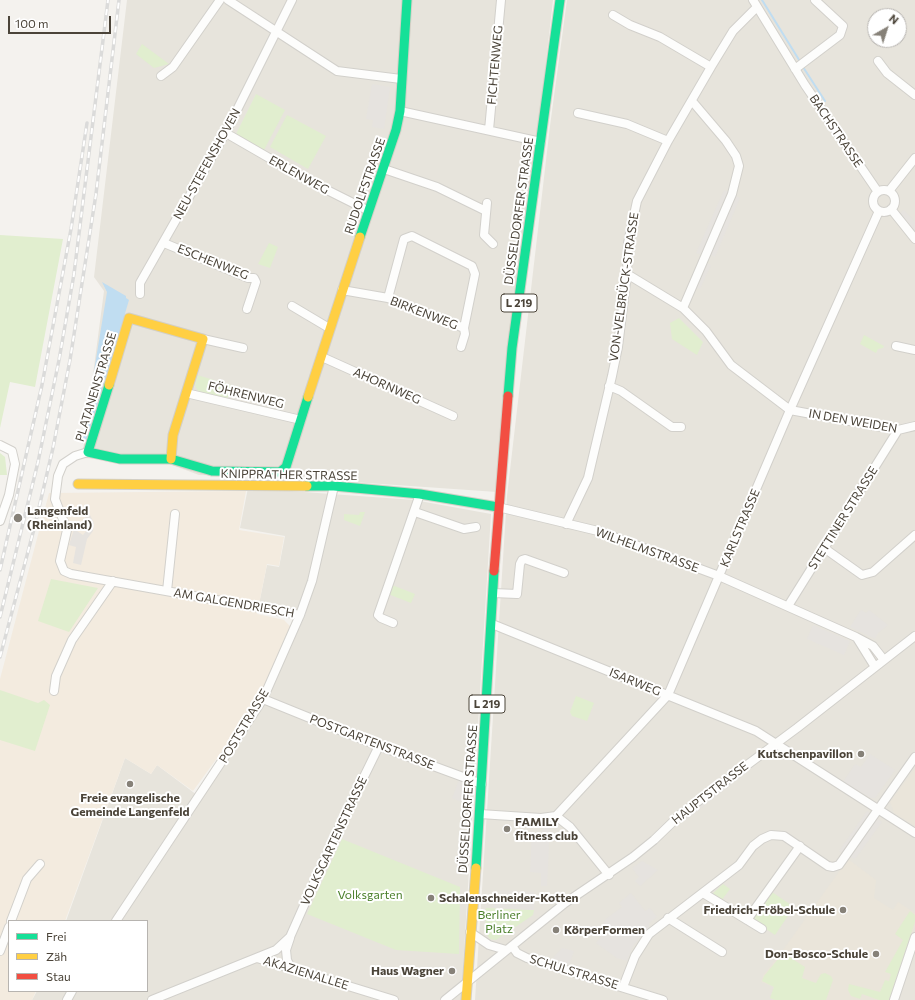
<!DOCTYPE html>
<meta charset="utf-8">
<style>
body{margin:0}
#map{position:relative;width:915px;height:1000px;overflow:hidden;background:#f4f2ee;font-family:Commissioner,sans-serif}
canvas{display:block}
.legend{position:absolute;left:8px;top:920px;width:140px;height:72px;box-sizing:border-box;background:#fff;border:1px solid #b7b4b0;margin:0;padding:5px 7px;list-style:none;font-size:12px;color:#4b4439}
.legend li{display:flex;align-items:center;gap:8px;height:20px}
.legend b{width:20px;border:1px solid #b7b4b0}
.north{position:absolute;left:867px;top:8px;width:40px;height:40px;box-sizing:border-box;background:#fff;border:1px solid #b7b4b0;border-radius:50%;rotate:39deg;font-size:11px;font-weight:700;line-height:16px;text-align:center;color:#4b4439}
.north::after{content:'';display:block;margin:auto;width:14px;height:18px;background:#868178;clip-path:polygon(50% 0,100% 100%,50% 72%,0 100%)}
.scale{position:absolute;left:8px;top:16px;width:103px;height:18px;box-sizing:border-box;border:2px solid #4b4439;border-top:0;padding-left:5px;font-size:12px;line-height:14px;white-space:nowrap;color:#4b4439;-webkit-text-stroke:3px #fff;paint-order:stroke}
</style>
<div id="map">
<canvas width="915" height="1000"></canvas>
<ul class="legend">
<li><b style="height:5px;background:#16e098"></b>Frei</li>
<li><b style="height:5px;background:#ffcf43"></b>Zäh</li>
<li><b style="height:5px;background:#f24e42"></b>Stau</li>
</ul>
<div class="north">N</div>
<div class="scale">100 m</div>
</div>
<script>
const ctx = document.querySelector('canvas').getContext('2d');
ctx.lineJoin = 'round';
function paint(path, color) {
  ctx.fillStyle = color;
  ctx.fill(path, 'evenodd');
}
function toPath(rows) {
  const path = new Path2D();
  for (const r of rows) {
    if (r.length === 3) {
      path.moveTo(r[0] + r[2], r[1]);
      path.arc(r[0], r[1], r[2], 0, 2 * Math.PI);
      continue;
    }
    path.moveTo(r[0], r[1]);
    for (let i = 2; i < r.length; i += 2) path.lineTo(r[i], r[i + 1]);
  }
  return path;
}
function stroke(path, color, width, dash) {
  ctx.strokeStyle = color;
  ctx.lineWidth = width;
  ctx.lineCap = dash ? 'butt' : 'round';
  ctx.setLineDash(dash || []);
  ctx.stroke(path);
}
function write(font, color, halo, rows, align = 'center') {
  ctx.font = font + ' Commissioner,sans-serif';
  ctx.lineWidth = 4;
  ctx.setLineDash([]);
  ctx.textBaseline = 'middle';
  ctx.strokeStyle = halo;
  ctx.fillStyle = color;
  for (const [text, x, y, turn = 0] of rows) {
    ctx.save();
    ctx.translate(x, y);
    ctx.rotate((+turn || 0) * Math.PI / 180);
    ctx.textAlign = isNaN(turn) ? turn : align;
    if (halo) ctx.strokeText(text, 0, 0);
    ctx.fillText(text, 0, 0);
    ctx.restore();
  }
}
paint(toPath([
 [127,0,553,0,497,492,281,477,199,475,164,462,82,458,104,291,94,277],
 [567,0,915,0,915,1000,475,1000,507,496,550,126],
 [875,16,899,16,899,40,875,40],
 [248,488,414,500,491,514,461,1000,32,1000,37,991,147,991,147,921,66,921,125,758,151,774,157,765,201,798,266,701,306,613,259,604,267,565,279,567,285,536,240,528]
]), '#e7e4dc');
paint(toPath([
 [246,491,239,530,284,537,279,566,267,564,257,614,284,620,291,627,261,698,193,791,157,765,151,774,125,758,65,921,9,921,9,991,36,991,32,1000,0,1000,0,679,49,493]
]), '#f3ebdf');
paint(toPath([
 [915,768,915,826,894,813,890,802],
 [848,859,876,880,874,898,893,910,898,902,915,913,915,926,891,1000,775,1000,770,998,774,987,761,982,763,975,778,957]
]), '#eae5da');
paint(toPath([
 [142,44,169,64,154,68,136,54],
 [256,94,285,110,264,150,236,134],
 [287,115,326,136,308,169,270,147],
 [0,235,63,239,35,387,10,382,0,428],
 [269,243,278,247,270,268,258,264],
 [679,318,703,342,697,355,672,339,670,323],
 [864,335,884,346,883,348,878,349,876,353,860,344],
 [197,375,231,385,227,400,198,391,195,386],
 [0,453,5,457,7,475,0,475],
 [360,512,365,512,360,526,344,520,344,514,359,515],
 [51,579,98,588,69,632,38,621],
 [392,585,415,594,411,603,388,594],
 [0,690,38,703,44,700,50,705,35,751,0,740],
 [576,696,594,703,587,721,572,716,570,712],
 [342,839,460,887,459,954,396,950,307,914],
 [723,884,730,889,721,901,711,895],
 [772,892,794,907,775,935,751,919],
 [486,908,534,910,533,915,496,940,490,939,485,932],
 [910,911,915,915,915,922,889,1000,879,1000,862,994,860,999,851,996,848,990,849,984,880,992,885,980,889,981,891,974,885,972,903,940,895,934],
 [783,953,805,967,802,978,816,983,821,974,825,973,831,976,833,980,826,1000,775,1000,770,998,774,987,762,981,764,976]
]), '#e1eecf');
paint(toPath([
 [372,84,390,87,384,129,372,127,373,120,366,119],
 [724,190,729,192,702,255,696,253],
 [734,195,740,198,715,257,709,254],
 [904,210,915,222,915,234,899,214],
 [705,262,711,265,700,289,695,287],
 [88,511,94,523,93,531,87,539,81,565,73,563,76,547,69,545,74,529,83,535,88,529,89,524,84,515],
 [861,610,866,613,869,610,888,625,878,633,875,639,850,627],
 [813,625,850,641,844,655,807,639],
 [870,754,895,770,875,798,871,798,843,782,855,764,861,767],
 [741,771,747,772,687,819,681,817],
 [459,780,473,786,471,806,452,798],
 [867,811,872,815,845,855,839,851],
 [877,818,882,822,855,859,850,857],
 [543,825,550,825,547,886,541,886,541,873,530,872,532,833,542,833],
 [642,861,658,870,640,886,635,881,639,877,632,868],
 [500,890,534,892,534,910,493,908,494,902,500,895],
 [631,893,645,911,650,908,657,917,649,923,649,927,633,946,627,961,617,958,596,943,606,929,602,926,606,919,622,907,619,903],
 [562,948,574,951,569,965,556,961,553,958]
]), '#e6e3df');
paint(toPath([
 [102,282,126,296,126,298,129,300,89,436,82,444,107,292]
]), '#c0ddf1');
stroke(toPath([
 [762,0,801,63],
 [803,67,825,101]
]), '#c0ddf1', 2);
const street = toPath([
 [228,0,337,71,401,79],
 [753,0,805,85,878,192],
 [613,15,630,25,660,37,711,67],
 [878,61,887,73,915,95],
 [795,69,840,35,843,26,815,0],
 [161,76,173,67,220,0],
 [400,111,541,142],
 [578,113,627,124,668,141],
 [489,130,501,0],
 [231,136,309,181,369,211],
 [384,169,437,187,486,211],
 [884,201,11],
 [889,191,915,158],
 [487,203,484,235,493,244],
 [891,209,915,239],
 [164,243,248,278,254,278,256,282,247,309],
 [627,274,683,308,706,331,731,365,790,410,898,430,915,426],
 [342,290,388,298,464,328,465,334,461,347],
 [140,294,140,283,226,132,292,0],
 [388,298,404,239,412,236,472,266,475,274,464,328],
 [292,306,329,328],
 [683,308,732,194,739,166,736,156,726,141,692,101],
 [203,339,243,348],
 [896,346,915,350],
 [322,357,453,416],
 [609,386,621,391,672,427,681,427],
 [186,393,301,420],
 [0,445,12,451,15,464,9,495,0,521],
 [88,452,75,456,63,464,58,476,55,499,67,530,60,561,64,571,71,574,300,615],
 [498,507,598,531,719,576,856,637,873,646,884,660],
 [415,512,464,529,476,527],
 [566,524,588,478,612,376,618,347,627,274,628,243,637,201,668,141,711,67,733,31,757,7],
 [824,548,862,575,873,572,915,535],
 [167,591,175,514],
 [493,593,517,594,520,564,522,560,525,559,564,573],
 [788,606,898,430],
 [393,623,381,618,378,615,420,494],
 [492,624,756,731,915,833],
 [857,638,875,667],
 [54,691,56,676,72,640,113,581],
 [263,699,379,746,482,784],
 [480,814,541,818,556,816,668,695,790,410,879,211],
 [556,816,570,827,609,875],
 [703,893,762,929],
 [668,918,722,952],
 [747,920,800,846],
 [11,921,27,879,40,864],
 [116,921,263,699,300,615,312,581,334,486],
 [470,932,489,945,506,950],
 [290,938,286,950,287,960,291,968],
 [512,946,517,953,527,958,663,1000],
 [0,951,9,927],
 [257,958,394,1000],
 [623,987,635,956,649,934,739,865,753,846,762,839,771,835,784,836,828,866,833,867,839,865,915,757],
 [67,1000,72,991],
 [152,1000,276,950,290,937,333,840,379,746],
 [445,1000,565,903,633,857,654,840,681,814,797,728,915,636],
 [894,1000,915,937]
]);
const fast = toPath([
 [360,237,396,130,400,111,407,0],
 [109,385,88,452,120,459,171,459,212,471,280,472,286,467,308,397],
 [508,396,512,348,560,0],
 [307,486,334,486,420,494,498,507],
 [476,868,494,571]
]);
const slow = toPath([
 [109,385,129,318,203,339,173,435,171,459],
 [308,397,360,237],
 [78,484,307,486],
 [466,1000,476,868]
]);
const jam = toPath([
 [494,571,508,396]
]);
stroke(street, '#d2d0cb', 10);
stroke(fast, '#d3cfc5', 11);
stroke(slow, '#d3cfc5', 11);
stroke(jam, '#d3cfc5', 11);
stroke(street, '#fdfdfc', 8);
stroke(fast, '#16e098', 9);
stroke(slow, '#ffcf43', 9);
stroke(jam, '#f24e42', 9);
const rail = toPath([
 [0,570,42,385,71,229,87,123],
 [0,617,38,462,59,360,74,274,108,0],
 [0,657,34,529,53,448,70,360,96,194,119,0]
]);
stroke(rail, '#dbdbda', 3.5);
stroke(rail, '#fff', 2, [6]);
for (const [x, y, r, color] of [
 [18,518,5,"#868178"],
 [861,754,4,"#868178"],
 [130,784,4,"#868178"],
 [507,829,4,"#868178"],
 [431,898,4,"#868178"],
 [843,910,4,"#868178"],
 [556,930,4,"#868178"],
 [876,954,4,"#868178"],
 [452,971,4,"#868178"]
]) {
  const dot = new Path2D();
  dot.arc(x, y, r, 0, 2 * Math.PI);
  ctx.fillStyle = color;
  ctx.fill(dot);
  stroke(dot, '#fff', 1.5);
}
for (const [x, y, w] of [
 [519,303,36],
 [487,704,36]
]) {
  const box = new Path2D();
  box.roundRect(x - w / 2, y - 9, w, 18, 3);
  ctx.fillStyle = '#fff';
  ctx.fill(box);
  stroke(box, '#4b4439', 1);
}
write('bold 11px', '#4b4439', null, [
 ["L 219",519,303],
 ["L 219",487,704]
]);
write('12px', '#4b4439', '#fff', [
 ["FICHTENWEG",495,65,-85],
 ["BACHSTRASSE",836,131,56],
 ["NEU-STEFENSHOVEN",207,164,-61],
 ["ERLENWEG",299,175,29],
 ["RUDOLFSTRASSE",365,186,-71],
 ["DÜSSELDORFER STRASSE",519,211,-82],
 ["ESCHENWEG",213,262,22],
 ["VON-VELBRÜCK-STRASSE",624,287,-82],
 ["BIRKENWEG",424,313,21],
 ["AHORNWEG",387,386,24],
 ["PLATANENSTRASSE",96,387,-73],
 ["FÖHRENWEG",246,395,14],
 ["IN DEN WEIDEN",853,421,10],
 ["KNIPPRATHER STRASSE",289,475,1],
 ["STETTINER STRASSE",843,518,-58],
 ["KARLSTRASSE",740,528,-67],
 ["WILHELMSTRASSE",647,550,20],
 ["AM GALGENDRIESCH",234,603,10],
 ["ISARWEG",635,682,22],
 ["POSTSTRASSE",244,726,-59],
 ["POSTGARTENSTRASSE",372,742,21],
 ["HAUPTSTRASSE",710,793,-38],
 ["DÜSSELDORFER STRASSE",468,799,-86],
 ["VOLKSGARTENSTRASSE",334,841,-65],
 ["SCHULSTRASSE",574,972,17],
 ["AKAZIENALLEE",306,973,17]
]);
write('bold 12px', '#4b4439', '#fff', [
 ["Langenfeld",27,511],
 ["(Rheinland)",27,525],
 ["Kutschenpavillon",853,754,"right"],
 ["Freie evangelische",130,798,"center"],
 ["Gemeinde Langenfeld",130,812,"center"],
 ["FAMILY",515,822],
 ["fitness club",515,836],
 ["Schalenschneider-Kotten",439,898],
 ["Friedrich-Fröbel-Schule",835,910,"right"],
 ["KörperFormen",564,930],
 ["Don-Bosco-Schule",868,954,"right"],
 ["Haus Wagner",444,971,"right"]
], 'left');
write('12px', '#4a7f2a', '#fff', [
 ["Volksgarten",370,895],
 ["Berliner",499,915],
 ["Platz",499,929]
]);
</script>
